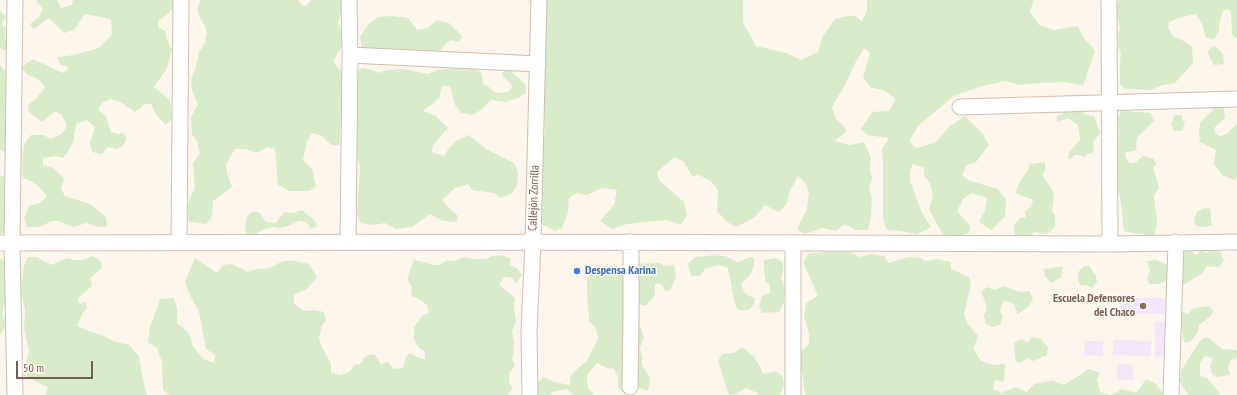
<!DOCTYPE html>
<meta charset="utf-8">
<style>
body{margin:0}
#map{position:relative;width:1237px;height:395px;overflow:hidden;background:#fdf6ec;font-family:"PT Sans Narrow",sans-serif}
canvas{display:block}
.scale{position:absolute;left:16px;top:361px;width:77px;height:18px;box-sizing:border-box;border:2px solid #7a5c4d;border-top:0;padding-left:5px;font-size:12px;line-height:14px;white-space:nowrap;color:#7a5c4d;-webkit-text-stroke:3px #fffaf3;paint-order:stroke}
</style>
<div id="map">
<canvas width="1237" height="395"></canvas>
<div class="scale">50 m</div>
</div>
<script>
const ctx = document.querySelector('canvas').getContext('2d');
ctx.lineJoin = 'round';
function paint(path, color) {
  ctx.fillStyle = color;
  ctx.fill(path, 'evenodd');
}
function toPath(rows) {
  const path = new Path2D();
  for (const r of rows) {
    path.moveTo(r[0], r[1]);
    for (let i = 2; i < r.length; i += 2) path.lineTo(r[i], r[i + 1]);
  }
  return path;
}
function stroke(path, color, width, dash) {
  ctx.strokeStyle = color;
  ctx.lineWidth = width;
  ctx.lineCap = dash ? 'butt' : 'round';
  ctx.setLineDash(dash || []);
  ctx.stroke(path);
}
function write(font, color, halo, rows, align = 'center') {
  ctx.font = font + ' "PT Sans Narrow",sans-serif';
  ctx.lineWidth = 3;
  ctx.setLineDash([]);
  ctx.textBaseline = 'middle';
  ctx.strokeStyle = halo;
  ctx.fillStyle = color;
  for (const [text, x, y, turn = 0] of rows) {
    ctx.save();
    ctx.translate(x, y);
    ctx.rotate((+turn || 0) * Math.PI / 180);
    ctx.textAlign = isNaN(turn) ? turn : align;
    if (halo) ctx.strokeText(text, 0, 0);
    ctx.fillText(text, 0, 0);
    ctx.restore();
  }
}
paint(toPath([
 [1120,294,1134,294,1134,298,1165,298,1165,314,1121,314],
 [1155,321,1167,321,1167,356,1155,357],
 [1113,340,1151,341,1151,356,1113,355],
 [1085,341,1103,341,1103,356,1084,355],
 [1117,364,1133,365,1133,380,1117,380]
]), '#f3e8fa');
paint(toPath([
 [36,0,57,0,61,8,72,5,73,0,173,0,174,6,168,14,158,21,158,27,165,31,168,42,172,49,167,68,154,87,170,100,172,118,166,125,157,116,151,104,144,104,141,108,135,112,121,102,111,99,102,103,98,109,106,117,111,132,118,134,123,133,127,138,123,146,117,149,108,147,102,154,92,152,90,143,95,127,87,120,76,124,73,142,67,153,63,158,55,156,43,158,43,165,53,168,64,178,61,189,65,196,90,204,106,217,107,226,100,227,86,223,74,227,65,224,59,221,52,221,39,227,27,227,24,218,29,206,40,203,47,196,37,185,31,181,23,178,22,162,23,152,25,143,31,135,44,135,50,139,62,134,67,126,62,115,55,111,42,122,28,111,29,104,36,99,45,87,38,79,26,74,22,67,33,59,63,73,69,68,60,64,58,57,74,55,99,48,112,35,111,19,85,14,74,30,64,33,49,18,34,29,30,24,39,17,43,9],
 [201,0,299,0,300,4,306,6,311,0,342,0,342,8,338,23,343,33,341,47,333,62,343,74,343,95,341,105,340,138,339,145,331,145,322,136,312,133,307,141,303,160,312,169,316,186,309,191,289,191,278,185,275,149,268,147,256,153,246,149,235,149,226,164,227,173,232,187,213,201,212,216,206,224,189,222,187,205,195,188,193,163,200,153,197,142,192,134,191,117,198,104,192,91,191,79,195,70,199,52,205,43,207,34,205,26,201,20,197,10],
 [529,0,743,0,743,22,756,46,786,53,801,60,818,52,823,36,835,19,847,16,855,16,862,21,867,10,867,0,1034,0,1033,1,1030,12,1039,25,1054,30,1078,26,1084,38,1095,51,1083,85,1063,82,1039,83,1020,85,1005,81,979,87,954,96,919,125,909,141,916,148,935,143,950,126,965,116,983,134,989,145,976,162,967,165,962,175,968,180,997,189,1006,199,1005,216,991,230,979,222,985,210,987,198,972,193,963,199,957,211,970,226,969,233,951,238,942,233,929,209,933,196,930,183,924,175,924,168,913,164,910,171,910,181,922,213,931,227,917,234,901,231,887,230,883,219,883,163,882,149,889,138,867,135,861,129,872,112,889,111,896,99,885,91,870,87,863,77,870,53,864,48,854,65,846,83,832,107,836,119,842,124,847,131,834,141,850,145,864,142,871,158,870,168,872,179,869,189,872,198,871,215,868,230,855,230,845,224,836,231,822,228,805,234,797,229,807,209,809,192,806,184,798,176,790,191,786,205,779,212,765,205,755,217,736,227,727,222,717,211,718,190,711,181,699,175,692,176,684,162,675,157,657,172,659,180,684,202,687,216,681,225,666,220,627,224,612,229,600,221,614,205,617,190,602,188,587,195,577,193,569,198,568,212,562,228,555,231,543,225,538,217,541,151,545,134,542,88,542,20,530,4],
 [1119,0,1237,0,1237,38,1233,37,1232,33,1231,11,1227,9,1223,11,1220,21,1219,31,1214,39,1206,38,1202,24,1196,14,1181,17,1169,22,1168,28,1173,36,1182,40,1192,47,1193,63,1175,83,1163,85,1150,90,1126,89,1120,85,1120,62,1121,52,1118,47,1117,37,1120,29,1119,23,1116,15,1115,7],
 [0,11,6,17,3,21,2,25,6,29,5,36,7,47,5,51,0,48],
 [392,16,408,18,417,30,427,28,437,20,449,23,463,37,458,42,450,40,435,55,398,53,393,49,385,49,380,56,362,50,360,37,368,25,378,17],
 [1213,46,1217,48,1223,54,1224,64,1214,65,1207,52],
 [0,65,7,74,8,86,6,103,6,121,9,149,3,152,0,149],
 [470,67,481,72,483,84,489,87,494,92,502,93,509,91,513,86,502,75,505,69,510,68,514,74,526,85,526,93,518,98,506,102,491,100,481,110,472,115,461,113,455,105,450,86,442,86,439,98,431,105,423,111,436,116,448,128,433,145,432,152,444,156,449,148,457,140,469,135,486,149,514,163,518,172,517,186,511,194,501,198,494,193,472,190,468,184,455,188,442,200,449,208,458,216,456,222,443,221,430,214,412,227,396,229,385,223,373,225,361,223,357,213,360,166,356,158,358,136,350,114,350,79,362,68,369,69,379,73,386,70,404,69,428,74,437,70,459,68,466,70],
 [1215,104,1223,106,1225,118,1214,128,1215,133,1220,136,1227,134,1237,123,1237,177,1234,180,1222,175,1214,164,1216,150,1200,142,1199,133,1200,123,1213,110],
 [1065,111,1080,111,1087,115,1094,116,1100,133,1093,142,1094,151,1091,154,1088,153,1085,157,1079,155,1075,155,1070,159,1068,157,1070,151,1080,140,1079,132,1078,125,1068,118,1057,122,1057,117],
 [1121,111,1128,111,1150,113,1154,121,1137,138,1136,144,1137,148,1134,151,1126,152,1125,155,1127,160,1130,163,1135,163,1143,156,1154,159,1156,164,1153,168,1159,187,1154,196,1157,221,1155,234,1151,238,1144,234,1132,233,1124,231,1121,203,1117,183,1116,162,1119,134,1117,122],
 [1175,115,1182,115,1182,120,1185,121,1182,131,1176,131,1174,130,1171,125],
 [1045,162,1045,170,1042,175,1053,191,1054,198,1052,211,1055,215,1055,226,1051,231,1047,234,1034,232,1029,237,1015,235,1014,225,1020,218,1026,217,1025,211,1031,207,1033,200,1015,193,1020,181,1028,170,1030,164],
 [6,174,6,202,4,205,4,212,7,218,5,233,0,234,0,177],
 [1205,208,1210,209,1212,225,1204,227,1196,226,1194,221,1197,211],
 [302,210,315,221,317,227,310,228,307,222,299,221,288,226,280,228,272,227,263,230,256,234,247,236,245,228,247,217,251,212,259,212,266,222,276,223,284,212,293,213],
 [1190,246,1193,253,1196,255,1201,251,1207,253,1209,250,1218,248,1224,260,1219,267,1206,266,1203,273,1183,285,1178,282,1172,251],
 [843,251,852,253,860,257,871,254,884,256,889,263,908,257,921,258,925,261,937,259,951,262,951,269,969,277,971,284,964,314,967,323,978,336,973,349,981,361,993,365,1005,364,1004,381,995,380,993,389,1002,393,1015,387,1027,392,1034,384,1052,381,1064,385,1089,369,1100,373,1097,379,1100,392,1110,395,806,395,805,394,802,372,798,362,802,350,809,344,809,335,804,315,806,303,818,296,803,262,808,254,823,252],
 [501,255,511,259,510,266,517,268,522,275,516,283,512,278,504,277,499,285,515,298,514,307,516,321,512,332,514,341,514,349,512,360,515,366,509,373,509,382,513,388,507,395,173,395,168,394,163,390,162,362,157,348,148,342,150,327,160,299,174,298,177,309,177,323,189,333,193,346,203,359,214,363,215,355,206,349,199,312,189,293,185,282,195,258,217,273,223,265,232,264,248,272,257,269,270,268,281,262,291,260,309,264,317,277,307,289,294,295,294,304,305,311,314,310,324,312,326,321,322,325,319,338,322,348,331,363,331,373,341,375,349,372,355,365,360,364,364,358,370,354,375,355,381,364,388,362,394,369,403,368,406,357,410,353,417,357,425,360,425,352,418,347,414,339,414,327,423,315,429,313,427,305,421,300,411,296,412,287,407,280,414,260,427,263,433,265,439,265,446,261,457,260,464,257,474,259,486,259,492,256],
 [715,255,725,256,737,262,741,261,750,257,754,258,754,265,750,275,741,284,744,292,749,296,755,298,754,304,750,309,745,310,739,310,736,307,733,294,728,268,718,265,705,269,700,276,691,276,688,264,695,257],
 [93,256,101,261,102,268,90,278,92,286,77,299,80,304,86,302,87,308,82,314,77,326,89,331,104,336,116,342,129,345,139,356,142,375,146,392,147,395,46,395,48,387,39,383,23,375,29,350,24,329,25,309,22,297,21,287,24,265,28,257,37,257,51,265,67,258,74,260,83,260],
 [776,258,783,262,783,272,781,278,785,290,784,302,779,312,762,313,759,306,762,296,770,293,770,285,766,282,764,271,764,260],
 [0,259,6,263,7,279,5,288,6,301,3,307,3,317,7,325,0,335],
 [1156,260,1169,265,1167,281,1158,284,1150,284,1147,279,1150,270,1147,261],
 [659,263,665,266,674,265,676,276,670,290,665,291,662,285,656,283,655,285,655,295,652,299,645,306,638,304,636,264],
 [1089,265,1096,276,1097,282,1092,288,1087,285,1081,286,1078,280,1079,271,1083,267],
 [599,266,617,266,625,276,636,318,641,328,644,338,640,348,642,358,642,365,650,378,648,391,637,387,625,394,618,388,618,377,614,369,607,368,597,363,587,375,588,389,595,395,574,395,567,389,552,392,549,395,539,395,536,390,538,383,543,377,554,382,570,385,570,377,577,369,586,362,598,339,596,328,589,321,587,294,587,279],
 [1063,266,1061,277,1051,283,1045,276,1044,269],
 [1003,286,1020,292,1029,291,1033,298,1029,306,1018,314,1014,304,1007,301,1003,302,1000,311,1003,316,1000,325,992,327,986,324,984,316,987,307,981,291,988,287,995,290],
 [1209,306,1213,310,1212,315,1199,325,1198,332,1191,341,1185,343,1183,337,1182,330,1179,324,1178,315,1183,312,1188,314,1194,308],
 [1032,337,1041,339,1048,347,1047,355,1033,361,1027,358,1021,363,1016,362,1014,343,1022,339,1028,343],
 [1205,337,1210,339,1222,349,1237,350,1237,358,1230,361,1228,368,1230,375,1217,377,1212,374,1210,365,1213,358,1205,356,1200,363,1200,376,1207,378,1221,395,1188,395,1180,381,1182,369,1200,341],
 [742,347,753,356,760,366,762,373,766,374,774,371,782,375,784,385,780,395,758,395,757,393,746,388,736,394,729,395,718,361,722,354,734,353],
 [1146,379,1156,384,1164,395,1111,395,1122,389,1136,393]
]), '#d8ecc9');
const minor = toPath([
 [15,0,12,243,15,395],
 [1109,0,1110,244],
 [350,55,538,64],
 [960,107,1237,99],
 [179,242,181,0],
 [348,242,350,55,349,0],
 [0,243,533,242,1110,244,1237,242],
 [793,243,793,395],
 [630,387,631,317,631,242],
 [530,395,529,331,533,242,539,0],
 [1171,395,1176,242]
]);
stroke(minor, '#d1beb0', 17);
stroke(minor, '#fff', 15);
for (const [x, y, r, color] of [
 [577,271,4,"#3f7fe0"],
 [1143,306,4,"#8d6e63"]
]) {
  const dot = new Path2D();
  dot.arc(x, y, r, 0, 2 * Math.PI);
  ctx.fillStyle = color;
  ctx.fill(dot);
  stroke(dot, '#fffaf3', 1.5);
}
write('12px', '#7a5c4d', '#fffaf3', [
 ["Callejón Zorrilla",534,198,-88]
]);
write('bold 12px', '#366cbe', '#fffaf3', [
 ["Despensa Karina",585,271]
], 'left');
write('bold 12px', '#785e54', '#fffaf3', [
 ["Escuela Defensores",1135,299],
 ["del Chaco",1135,313]
], 'right');
</script>
